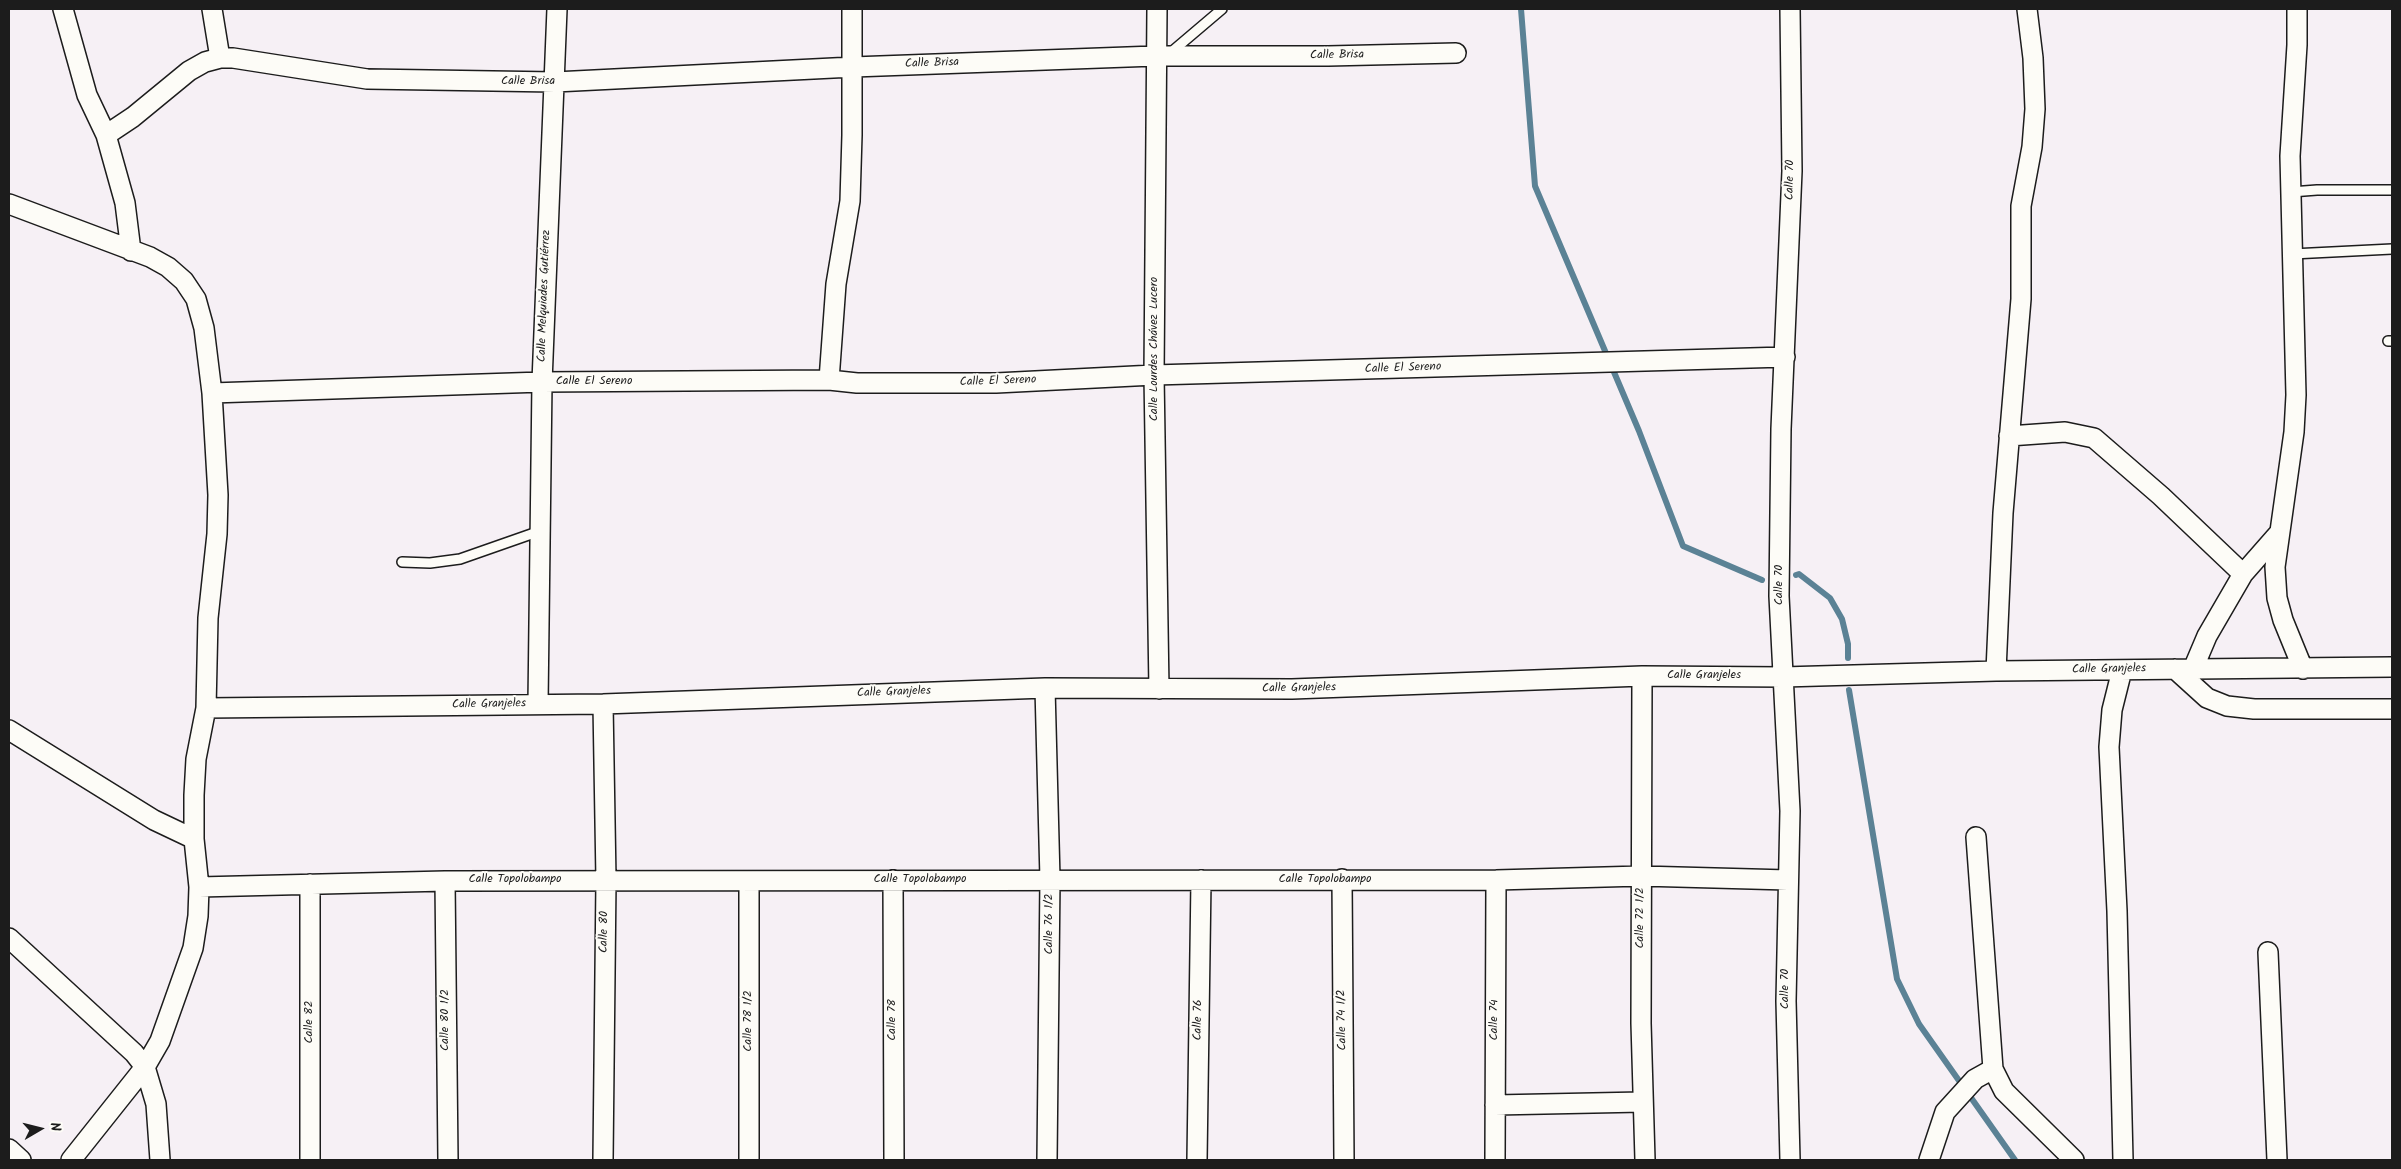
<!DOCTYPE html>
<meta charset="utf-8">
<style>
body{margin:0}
#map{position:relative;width:2401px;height:1169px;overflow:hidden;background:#f6f0f5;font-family:Kalam,sans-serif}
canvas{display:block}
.frame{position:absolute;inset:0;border:10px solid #1c1c1c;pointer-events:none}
.north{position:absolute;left:15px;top:1104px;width:50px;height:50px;-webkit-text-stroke:4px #fdfcf7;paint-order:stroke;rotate:82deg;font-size:14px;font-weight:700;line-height:20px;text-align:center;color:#1c1c1c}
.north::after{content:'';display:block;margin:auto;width:18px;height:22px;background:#1c1c1c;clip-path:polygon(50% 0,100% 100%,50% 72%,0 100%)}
</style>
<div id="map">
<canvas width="2401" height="1169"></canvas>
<div class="frame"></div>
<div class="north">N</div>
</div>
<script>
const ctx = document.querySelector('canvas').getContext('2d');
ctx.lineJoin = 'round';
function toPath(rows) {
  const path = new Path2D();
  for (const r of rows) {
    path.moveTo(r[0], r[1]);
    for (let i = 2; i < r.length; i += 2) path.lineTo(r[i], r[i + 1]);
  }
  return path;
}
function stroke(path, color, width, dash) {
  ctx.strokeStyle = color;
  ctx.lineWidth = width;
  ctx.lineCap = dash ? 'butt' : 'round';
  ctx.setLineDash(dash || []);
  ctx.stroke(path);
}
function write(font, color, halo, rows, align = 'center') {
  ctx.font = font + ' Kalam,sans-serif';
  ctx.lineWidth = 4;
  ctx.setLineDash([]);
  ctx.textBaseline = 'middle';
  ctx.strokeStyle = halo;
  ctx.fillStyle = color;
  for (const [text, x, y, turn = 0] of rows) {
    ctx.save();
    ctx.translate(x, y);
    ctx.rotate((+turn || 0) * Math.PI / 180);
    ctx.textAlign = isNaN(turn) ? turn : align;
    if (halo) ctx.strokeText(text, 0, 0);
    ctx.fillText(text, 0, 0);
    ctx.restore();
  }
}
stroke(toPath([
 [1521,9,1535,186,1639,431,1683,546,1762,580],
 [1796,575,1799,574,1830,598,1842,619,1848,644,1848,658],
 [1849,690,1897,979,1919,1024,2015,1160]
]), '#5b8295', 6);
const service = toPath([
 [1169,54,1222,9],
 [2291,192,2317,190,2392,190],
 [2292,254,2392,249],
 [2388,341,2392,341],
 [402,562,430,563,460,559,540,531]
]);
const minor = toPath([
 [63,9,87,95,106,135],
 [212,9,220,58],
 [1157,9,1154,375,1159,689],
 [1790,9,1792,171,1781,429,1779,596,1790,811,1786,1001,1790,1160],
 [2297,9,2297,45,2290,156,2296,395,2294,432,2275,567,2277,598,2283,620,2303,669],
 [9,204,150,257,168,267,184,281,196,299,204,328,212,393,218,495,217,534,208,618,206,708,196,759,194,795,194,839,199,887,198,916,193,948,160,1041,145,1067,71,1160],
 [131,251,125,203,106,135,133,117,189,71,205,62,220,58,233,58,367,79,555,82,853,67,1155,56,1328,56,1456,53],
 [829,380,836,284,850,201,852,135,852,9],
 [212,393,542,382,829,380,857,383,996,383,1154,375,1785,357],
 [2009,436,2065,432,2094,438,2161,496,2243,574,2279,533],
 [2175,669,2207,698,2227,706,2254,709,2392,709],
 [2193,669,2207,636,2243,574],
 [2122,670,2112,710,2109,747,2117,911,2123,1160],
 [1996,671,2003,513,2021,299,2021,206,2032,147,2035,109,2033,58,2027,9],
 [1642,676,1641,1023,1645,1160],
 [1045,688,1050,879,1047,1160],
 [538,704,542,382,557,9],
 [603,704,606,880,603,1160],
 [206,708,603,704,1045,688,1292,689,1642,676,1783,677,1996,671,2392,667],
 [9,730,154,820,194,839],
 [1976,837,1993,1069,2004,1091,2074,1160],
 [1342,879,1344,1160],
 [893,880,894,1160],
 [445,881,448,1160],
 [199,887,445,881,1496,880,1641,876,1788,880],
 [9,938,134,1053,145,1067,156,1104,160,1160],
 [2268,952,2277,1160],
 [1495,1105,1642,1102],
 [9,1149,21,1160],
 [310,1160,310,884],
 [749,1160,749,881],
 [1197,1160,1201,880],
 [1495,1160,1496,880],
 [1929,1160,1945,1112,1975,1079,1993,1069]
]);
stroke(service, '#1c1c1c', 12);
stroke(minor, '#1c1c1c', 22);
stroke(service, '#fdfcf7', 9);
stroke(minor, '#fdfcf7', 19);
write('12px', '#1c1c1c', '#fdfcf7', [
 ["Calle Brisa",1337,56,-1],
 ["Calle Brisa",932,64,-2],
 ["Calle Brisa",528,82],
 ["Calle 70",1791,180,-89],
 ["Calle Melquiades Gutiérrez",545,296,-88],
 ["Calle Lourdes Chávez Lucero",1155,349,-90],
 ["Calle El Sereno",1403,369,-2],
 ["Calle El Sereno",594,382],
 ["Calle El Sereno",998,382,-2],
 ["Calle 70",1780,585,-90],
 ["Calle Granjeles",2109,670,-1],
 ["Calle Granjeles",1704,676],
 ["Calle Granjeles",1299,689,-1],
 ["Calle Granjeles",894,693,-2],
 ["Calle Granjeles",489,705,-1],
 ["Calle Topolobampo",515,880],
 ["Calle Topolobampo",920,880],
 ["Calle Topolobampo",1325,880],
 ["Calle 72 1/2",1641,918,-90],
 ["Calle 76 1/2",1050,924,-90],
 ["Calle 80",605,932,-89],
 ["Calle 70",1786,989,-90],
 ["Calle 80 1/2",446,1020,-90],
 ["Calle 78",893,1020,-90],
 ["Calle 76",1199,1020,-89],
 ["Calle 74 1/2",1343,1020,-91],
 ["Calle 74",1495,1020,-90],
 ["Calle 78 1/2",749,1021,-90],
 ["Calle 82",310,1022,-90]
]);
</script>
